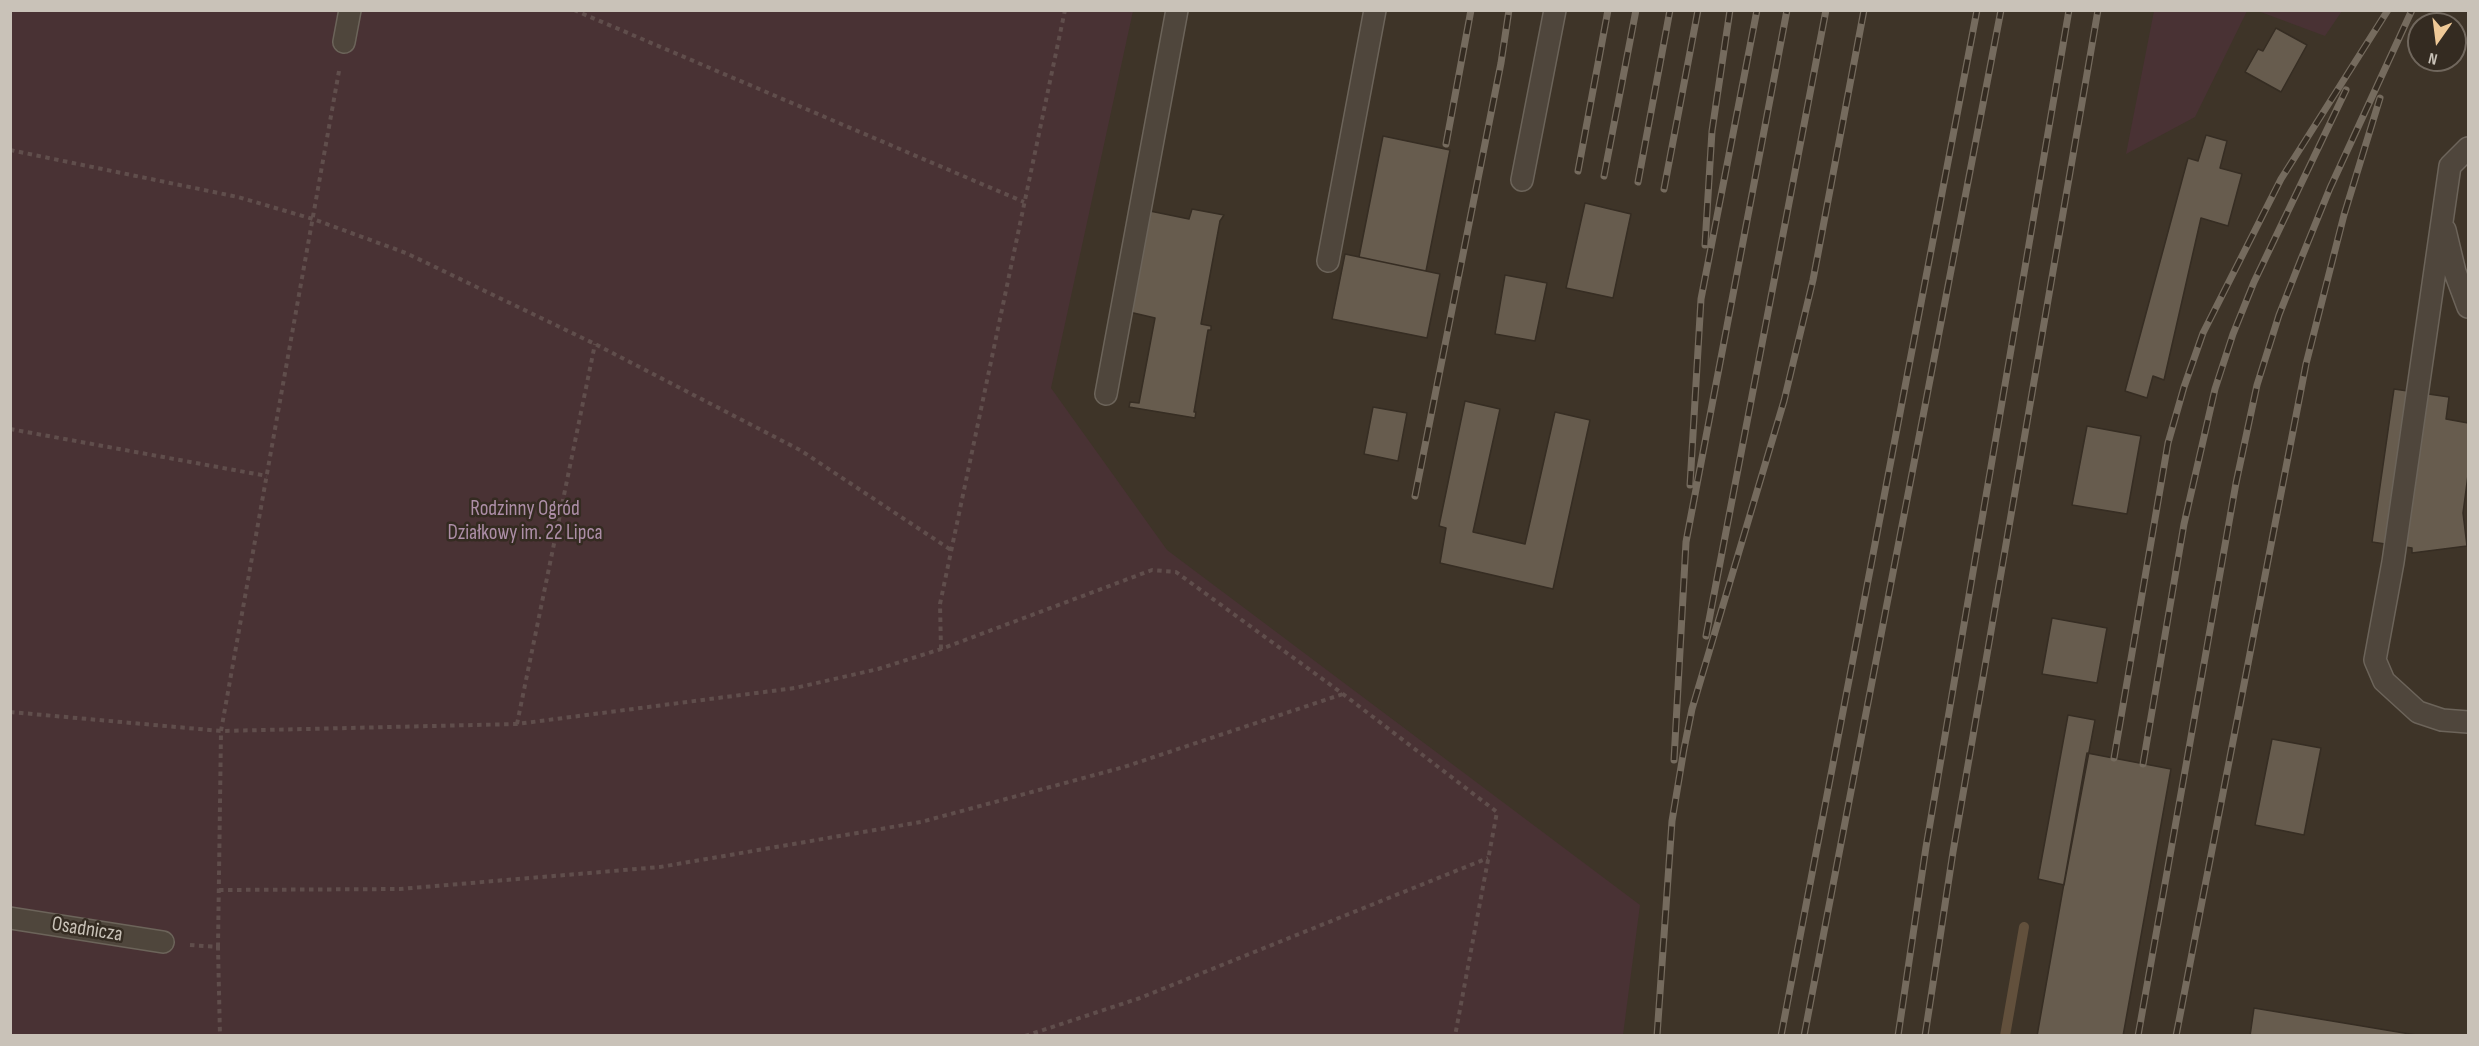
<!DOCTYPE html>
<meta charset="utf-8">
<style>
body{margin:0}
#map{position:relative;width:2479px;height:1046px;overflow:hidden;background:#3e3428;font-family:"Sofia Sans Condensed",sans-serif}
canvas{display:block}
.frame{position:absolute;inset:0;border:12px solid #c9c2b8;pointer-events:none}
.north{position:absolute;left:2407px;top:12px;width:60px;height:60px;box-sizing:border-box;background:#342b21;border:2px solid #70675d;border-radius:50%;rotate:194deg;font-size:16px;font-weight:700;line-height:24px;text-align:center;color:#c9c2b8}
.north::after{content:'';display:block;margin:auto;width:21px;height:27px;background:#efc997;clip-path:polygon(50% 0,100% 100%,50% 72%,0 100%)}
</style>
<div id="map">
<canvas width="2479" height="1046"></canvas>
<div class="frame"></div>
<div class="north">N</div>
</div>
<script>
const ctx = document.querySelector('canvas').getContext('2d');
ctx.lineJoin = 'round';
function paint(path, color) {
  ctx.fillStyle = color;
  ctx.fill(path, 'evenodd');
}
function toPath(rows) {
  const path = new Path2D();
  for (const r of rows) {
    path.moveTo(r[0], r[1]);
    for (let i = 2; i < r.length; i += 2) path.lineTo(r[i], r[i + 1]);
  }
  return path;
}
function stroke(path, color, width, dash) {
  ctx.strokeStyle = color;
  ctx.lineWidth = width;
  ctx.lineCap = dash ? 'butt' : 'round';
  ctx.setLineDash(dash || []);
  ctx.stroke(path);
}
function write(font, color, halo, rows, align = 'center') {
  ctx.font = font + ' "Sofia Sans Condensed",sans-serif';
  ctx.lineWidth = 5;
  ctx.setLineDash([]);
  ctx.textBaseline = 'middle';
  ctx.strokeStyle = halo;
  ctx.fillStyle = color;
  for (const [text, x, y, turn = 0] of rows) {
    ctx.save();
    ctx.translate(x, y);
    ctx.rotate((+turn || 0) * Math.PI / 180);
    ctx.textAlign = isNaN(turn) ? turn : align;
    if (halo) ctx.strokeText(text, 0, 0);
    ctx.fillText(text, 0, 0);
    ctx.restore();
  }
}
paint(toPath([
 [10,11,1133,11,1051,388,1167,550,1640,905,1623,1035,11,1035],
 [2154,11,2247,11,2195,117,2126,154],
 [2258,11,2342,10,2342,11,2325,36]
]), '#493234');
stroke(toPath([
 [2005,1036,2024,927]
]), '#62503c', 10);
const building = toPath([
 [2276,28,2307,45,2281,92,2245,72,2258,49,2263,51,2276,28],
 [2206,135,2227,141,2220,168,2242,174,2228,226,2201,218,2164,380,2153,376,2147,398,2125,391,2188,158,2198,161,2206,135],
 [1383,136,1450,150,1426,271,1359,257,1383,136],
 [1585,203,1631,214,1613,298,1566,288,1585,203],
 [1192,209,1224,215,1220,221,1201,324,1211,326,1211,330,1208,330,1194,412,1196,412,1195,418,1129,407,1130,402,1139,403,1155,318,1125,311,1145,210,1189,219,1192,209],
 [1345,254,1440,274,1427,338,1332,319,1345,254],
 [1505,275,1547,283,1535,341,1495,334,1505,275],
 [2394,389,2449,397,2446,419,2468,423,2468,475,2463,513,2467,546,2412,553,2412,548,2372,542,2394,389],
 [1465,401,1500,409,1473,532,1525,544,1555,412,1590,420,1553,589,1440,563,1446,528,1439,526,1465,401],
 [1373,407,1407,413,1398,461,1364,454,1373,407],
 [2087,426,2141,436,2127,514,2072,505,2087,426],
 [2052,618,2107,628,2097,683,2042,674,2052,618],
 [2068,715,2095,720,2064,885,2038,879,2068,715],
 [2272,739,2321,748,2304,835,2255,825,2272,739],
 [2087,753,2171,769,2123,1036,2037,1036,2087,753],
 [2254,1008,2422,1036,2250,1036,2254,1008]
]);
paint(building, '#675c4e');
stroke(building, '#362d23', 1.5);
const lane = toPath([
 [344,42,350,10],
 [2468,148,2450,166,2393,562,2375,660,2384,681,2418,712,2442,720,2468,722],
 [1522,180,1555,10],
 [2445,230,2455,272,2468,307],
 [1328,261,1375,10],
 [1106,394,1177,10],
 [10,918,163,942]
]);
stroke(lane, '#6c645a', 24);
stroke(toPath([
 [574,10,1024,202],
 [10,150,238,197,313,219,406,253,595,344,800,450,951,550],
 [10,429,267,476],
 [941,649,940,604,1065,10],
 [10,712,221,731,517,724,795,688,878,669,941,649,1152,570,1176,572,1343,694,1497,812,1455,1036],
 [517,724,595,344],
 [219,890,400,889,660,867,921,822,1124,767,1343,694],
 [190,945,218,947,220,1036],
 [218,947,221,731,339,71],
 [1025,1036,1140,998,1488,858]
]), '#604e4c', 4, [4.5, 4.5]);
stroke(lane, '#4f463c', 21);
const rail = toPath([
 [1446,144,1471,10],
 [1578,171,1608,10],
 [1604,176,1636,10],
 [1638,182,1670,10],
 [1664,189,1698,10],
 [1705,245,1712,131,1730,10],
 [1690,485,1701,299,1757,10],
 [1415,496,1501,63,1509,10],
 [1706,636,1826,10],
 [2114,758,2168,443,2184,387,2203,333,2281,179,2388,10],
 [1674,760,1686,542,1787,10],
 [2143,764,2184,524,2215,389,2233,334,2254,282,2346,90],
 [1657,1036,1672,821,1684,749,1692,709,1784,401,1813,280,1864,10],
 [1781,1036,1977,10],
 [1804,1036,2001,10],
 [1898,1036,1926,847,2069,10],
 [1925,1036,1953,852,2098,10],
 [2138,1036,2236,483,2257,385,2279,315,2301,259,2330,188,2412,10],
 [2176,1036,2306,364,2344,215,2380,98]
]);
stroke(rail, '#756b5e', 7);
stroke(rail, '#342b21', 4.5, [14]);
write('21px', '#ad8ea7', '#342b21', [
 ["Rodzinny Ogród",525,510],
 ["Działkowy im. 22 Lipca",525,534]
]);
write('21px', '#c9c2b8', '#342b21', [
 ["Osadnicza",87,930,9]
]);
</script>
